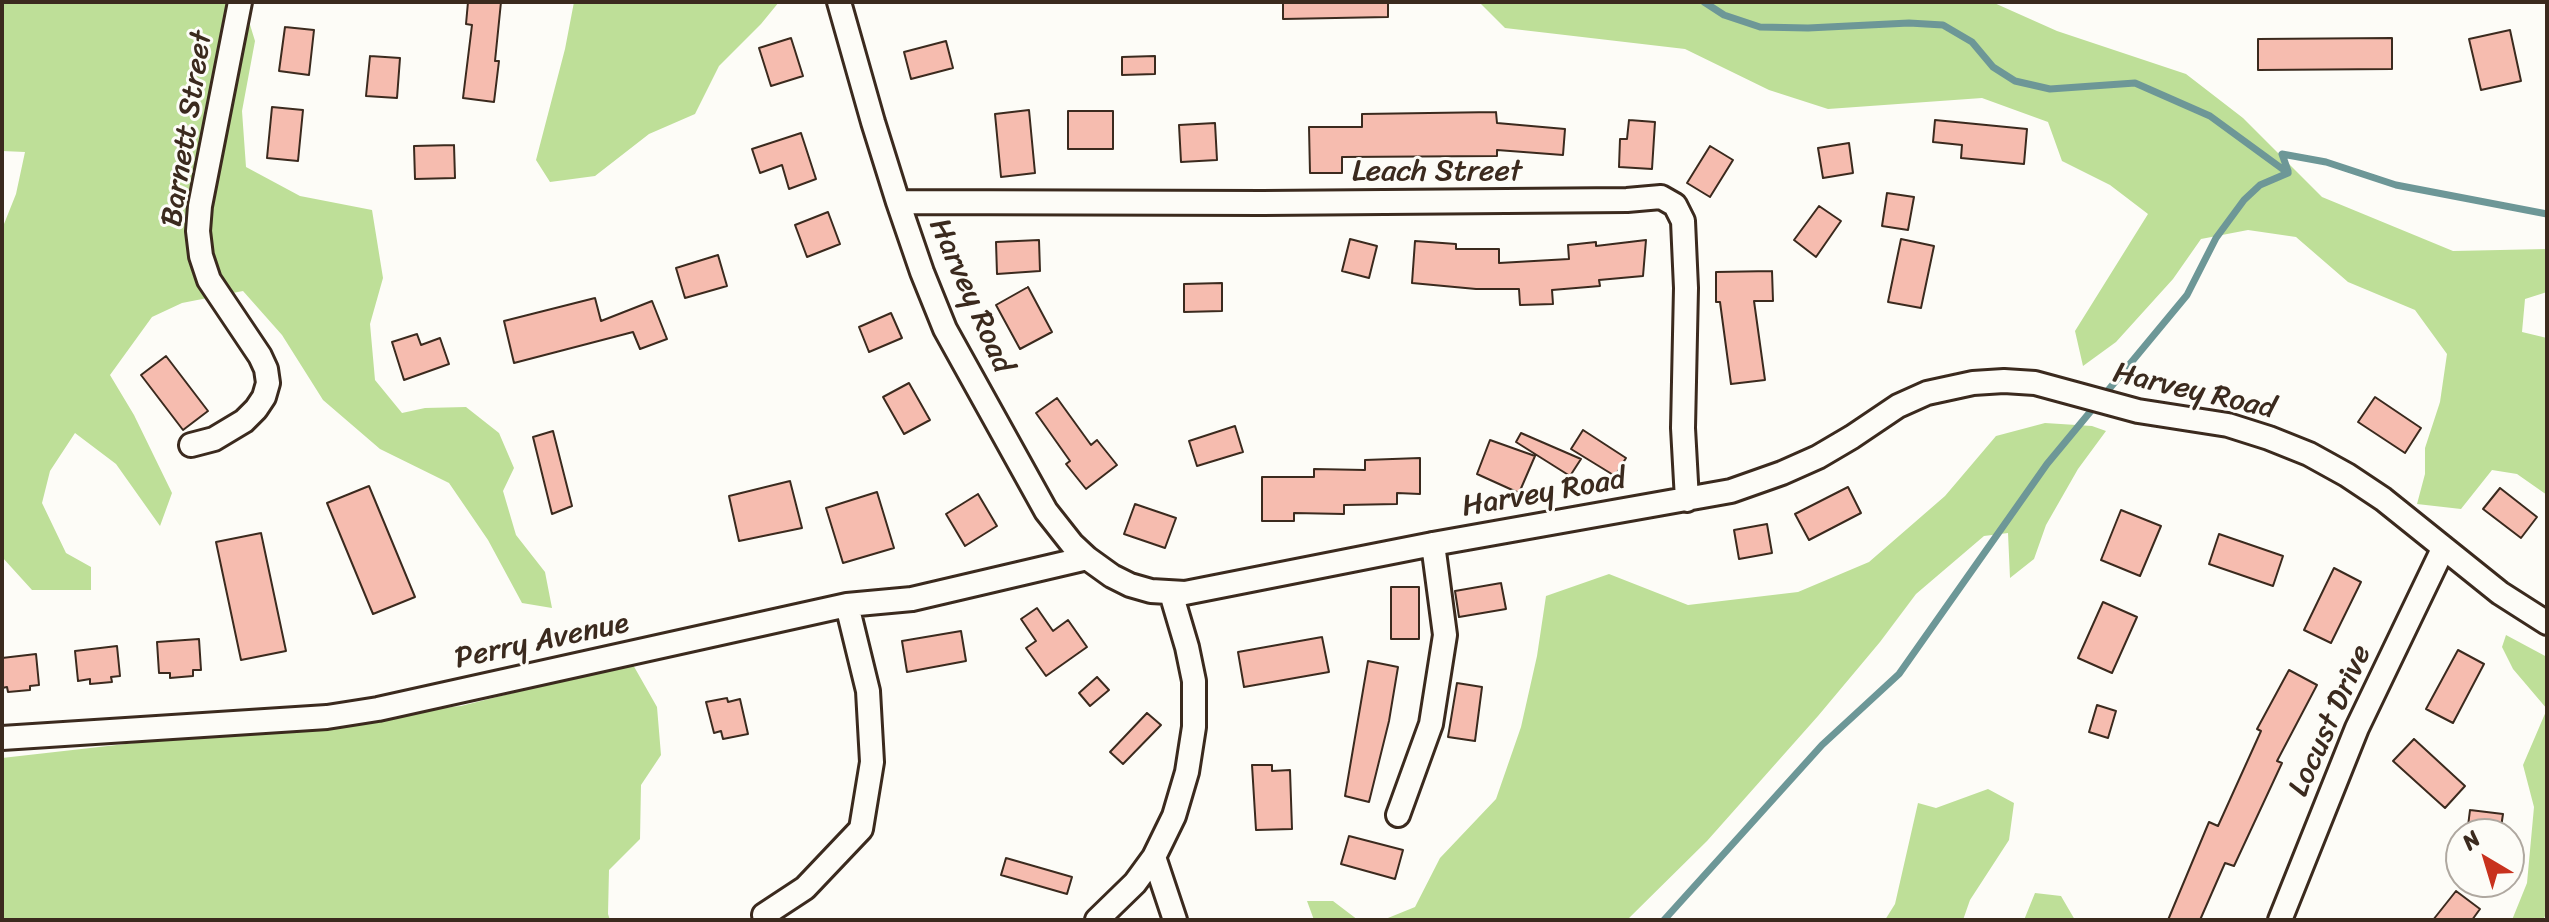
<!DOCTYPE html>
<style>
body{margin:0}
#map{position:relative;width:2549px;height:922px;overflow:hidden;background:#fdfcf7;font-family:Sriracha,sans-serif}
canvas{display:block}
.frame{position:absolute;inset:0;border:4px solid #3b2a1e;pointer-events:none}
.north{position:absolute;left:2445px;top:818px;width:80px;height:80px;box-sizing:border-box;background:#fdfcf7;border:2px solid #afa8a0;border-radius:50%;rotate:322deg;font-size:22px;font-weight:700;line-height:32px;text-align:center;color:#3b2a1e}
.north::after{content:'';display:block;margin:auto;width:28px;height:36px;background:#c8321e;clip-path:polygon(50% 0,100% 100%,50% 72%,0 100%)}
</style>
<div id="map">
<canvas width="2549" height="922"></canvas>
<div class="frame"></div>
<div class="north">N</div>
</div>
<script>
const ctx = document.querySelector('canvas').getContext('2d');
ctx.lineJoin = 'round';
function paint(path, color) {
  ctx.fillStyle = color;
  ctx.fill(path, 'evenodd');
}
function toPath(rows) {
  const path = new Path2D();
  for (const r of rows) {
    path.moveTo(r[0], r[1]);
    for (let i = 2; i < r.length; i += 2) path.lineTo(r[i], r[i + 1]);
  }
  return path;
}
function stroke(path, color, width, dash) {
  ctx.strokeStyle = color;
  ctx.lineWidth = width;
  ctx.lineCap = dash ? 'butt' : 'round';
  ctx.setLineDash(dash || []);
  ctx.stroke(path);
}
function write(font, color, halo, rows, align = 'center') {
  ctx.font = font + ' Sriracha,sans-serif';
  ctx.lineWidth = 6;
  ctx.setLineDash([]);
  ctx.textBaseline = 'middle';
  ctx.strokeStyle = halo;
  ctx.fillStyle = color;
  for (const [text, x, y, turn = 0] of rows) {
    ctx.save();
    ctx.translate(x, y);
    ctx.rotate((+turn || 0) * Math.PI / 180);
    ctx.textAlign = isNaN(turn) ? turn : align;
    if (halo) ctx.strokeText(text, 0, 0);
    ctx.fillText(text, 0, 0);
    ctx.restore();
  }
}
paint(toPath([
 [2,2,243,2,255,41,242,111,246,167,300,196,372,210,383,278,370,324,375,380,402,413,425,408,466,407,499,433,514,468,503,491,516,535,545,572,552,608,522,603,488,540,449,483,380,449,323,400,282,335,243,291,182,303,152,317,110,375,134,415,172,493,160,526,116,464,75,433,50,471,42,503,66,553,91,567,91,590,32,590,2,557,2,229,16,194,25,152,2,151],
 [574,2,779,2,761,24,719,66,695,114,649,134,595,176,550,182,536,160,565,49],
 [1479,2,1992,2,2057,31,2186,74,2243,118,2322,197,2453,251,2547,249,2547,292,2525,299,2522,332,2547,338,2547,495,2517,474,2492,470,2461,509,2417,504,2425,474,2425,448,2440,402,2447,354,2415,310,2348,282,2296,237,2248,230,2201,239,2173,279,2116,342,2083,366,2075,331,2148,214,2110,185,2062,161,2048,122,1982,98,1828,109,1769,90,1685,49,1505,28],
 [2045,423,2092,426,2106,431,2078,469,2046,525,2034,559,2010,578,2008,533,1984,536,1916,594,1880,642,1818,716,1707,841,1627,920,1383,920,1415,907,1440,858,1496,799,1521,727,1537,656,1546,596,1609,574,1688,605,1798,592,1869,562,1945,496,1996,436],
 [2506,635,2547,657,2547,709,2513,669,2502,647],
 [632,663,657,707,661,755,641,785,640,839,609,870,608,914,610,920,2,920,2,758,461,706],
 [2547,709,2547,912,2543,920,2512,920,2527,883,2534,807,2523,765],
 [1988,789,2014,803,2009,840,1970,900,1963,920,1885,920,1895,904,1918,803,1936,808],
 [2035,893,2061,896,2075,920,2024,920],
 [1307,901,1333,901,1358,920,1314,920]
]), '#bedf98');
stroke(toPath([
 [1704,2,1724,15,1760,27,1808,28,1909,23,1943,25,1972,42,1993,67,2015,81,2050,89,2135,83,2210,116,2288,173],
 [2288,171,2282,154,2326,162,2396,185,2547,214],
 [1664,920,1822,745,1899,674,2047,464,2187,295,2216,238,2244,200,2260,185,2288,173]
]), '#6d9797', 7);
const building = toPath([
 [468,2,501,2,495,61,499,61,494,102,463,98,472,25,466,24,468,2],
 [1283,2,1388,2,1388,17,1283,19,1283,2],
 [285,27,314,30,309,75,279,71,285,27],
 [2510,30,2521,81,2481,90,2469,39,2510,30],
 [791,38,803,76,771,86,759,48,791,38],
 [2392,38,2392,69,2258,70,2258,39,2392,38],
 [946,41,953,68,911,79,904,52,946,41],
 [370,56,400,58,397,98,366,96,370,56],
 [1155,56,1155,74,1122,75,1122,57,1155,56],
 [272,107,303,110,298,161,267,158,272,107],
 [1029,110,1035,173,1001,177,995,114,1029,110],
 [1068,111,1113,111,1113,149,1068,149,1068,111],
 [1496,112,1497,123,1565,129,1563,155,1497,150,1497,156,1342,157,1342,173,1310,173,1309,127,1362,127,1362,114,1496,112],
 [1629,120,1655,122,1652,169,1619,167,1620,139,1627,139,1629,120],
 [1935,120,2027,129,2024,164,1961,158,1962,145,1933,142,1935,120],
 [1215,123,1217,160,1181,162,1179,125,1215,123],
 [801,133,816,179,789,189,782,165,760,173,752,149,801,133],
 [1849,143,1853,173,1823,178,1818,148,1849,143],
 [454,145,455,178,415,179,414,146,454,145],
 [1710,146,1733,160,1710,197,1687,183,1710,146],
 [1887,193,1914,197,1908,230,1882,226,1887,193],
 [1819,206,1841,221,1816,257,1794,240,1819,206],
 [828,212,840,244,807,257,795,225,828,212],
 [1350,239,1377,246,1369,278,1342,271,1350,239],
 [1901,239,1934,246,1921,308,1888,302,1901,239],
 [1039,240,1040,271,997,274,996,242,1039,240],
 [1646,240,1643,276,1599,280,1600,286,1552,290,1553,304,1520,305,1519,289,1476,289,1412,283,1415,241,1456,244,1456,249,1499,249,1499,263,1569,259,1568,245,1596,242,1596,246,1646,240],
 [718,255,727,286,685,298,676,268,718,255],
 [1772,271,1773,301,1754,301,1765,380,1731,384,1720,302,1716,302,1716,272,1772,271],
 [1222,283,1222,311,1184,312,1184,284,1222,283],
 [1028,287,1052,332,1020,349,996,305,1028,287],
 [595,298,601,321,652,301,667,339,640,349,633,332,514,363,504,321,595,298],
 [891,313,902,338,869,352,859,327,891,313],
 [417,334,421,345,440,338,449,364,404,380,392,342,417,334],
 [166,356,208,411,183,430,141,375,166,356],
 [909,383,930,420,904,434,883,397,909,383],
 [2375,397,2421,428,2405,453,2358,422,2375,397],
 [1057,398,1091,445,1097,440,1117,465,1086,489,1066,464,1070,461,1036,413,1057,398],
 [1235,426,1243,452,1197,466,1189,441,1235,426],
 [1583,430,1626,458,1615,476,1571,449,1583,430],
 [553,431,572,506,552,514,533,437,553,431],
 [1521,433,1581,459,1570,476,1516,442,1521,433],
 [1490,440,1535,456,1519,493,1477,474,1490,440],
 [1420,458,1420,494,1397,493,1397,504,1344,505,1344,514,1294,513,1294,521,1262,521,1262,477,1314,477,1314,469,1365,470,1365,460,1420,458],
 [790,481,802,528,739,541,729,496,790,481],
 [369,486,415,597,373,614,327,503,369,486],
 [1848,487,1861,513,1809,540,1795,514,1848,487],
 [2500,488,2537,517,2521,538,2483,509,2500,488],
 [877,492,894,548,843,563,826,508,877,492],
 [978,494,997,526,965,546,946,514,978,494],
 [1135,504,1176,518,1165,548,1124,534,1135,504],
 [2121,510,2161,526,2140,576,2101,560,2121,510],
 [1767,524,1772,553,1739,559,1734,530,1767,524],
 [261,533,286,651,241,660,216,542,261,533],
 [2219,534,2283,556,2273,586,2209,564,2219,534],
 [2334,568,2361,582,2331,643,2304,630,2334,568],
 [1501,583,1506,609,1459,617,1455,591,1501,583],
 [1391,587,1419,587,1419,639,1391,639,1391,587],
 [2103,602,2137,617,2112,673,2078,658,2103,602],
 [1037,608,1053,631,1068,620,1087,647,1046,676,1026,648,1036,641,1021,619,1037,608],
 [961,631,966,661,907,672,902,641,961,631],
 [1322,637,1329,672,1244,687,1238,652,1322,637],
 [199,639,201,670,193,670,193,676,170,678,170,673,159,673,157,642,199,639],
 [117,646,120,676,111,677,112,682,90,684,90,679,78,681,75,651,117,646],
 [2458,650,2484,664,2453,723,2426,709,2458,650],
 [36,654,39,685,30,686,30,690,8,692,7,687,2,688,2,658,36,654],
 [1368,661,1398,667,1389,721,1369,802,1345,796,1368,661],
 [2289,670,2317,685,2277,761,2282,763,2234,866,2225,863,2200,920,2168,920,2209,822,2218,826,2261,731,2257,729,2289,670],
 [1097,677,1109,690,1090,706,1079,693,1097,677],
 [1457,683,1482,687,1475,741,1448,737,1457,683],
 [727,698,728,702,740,699,748,734,723,739,721,731,714,733,706,702,727,698],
 [2097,705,2116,711,2108,738,2089,732,2097,705],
 [1147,713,1161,725,1123,764,1110,752,1147,713],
 [2414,739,2465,786,2445,808,2393,761,2414,739],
 [1252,765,1272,765,1272,771,1290,770,1292,829,1256,830,1252,765],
 [2470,810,2503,814,2500,834,2467,834,2470,810],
 [1349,836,1403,850,1395,879,1341,864,1349,836],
 [1006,858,1072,877,1067,894,1001,875,1006,858],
 [2456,891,2480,909,2472,920,2433,920,2456,891]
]);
paint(building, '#f6bcaf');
stroke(building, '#3b2a1e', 2);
const street = toPath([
 [839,2,873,122,898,202,922,272,945,329,1046,511,1072,544,1087,558,1112,576,1130,585,1151,591,1185,593,1433,544,1731,491,1782,473,1818,457,1852,437,1898,406,1927,393,1973,383,2004,381,2035,383,2138,411,2228,425,2269,438,2309,454,2347,475,2383,499,2500,593,2547,623],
 [898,202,1263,203,1627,200,1661,197,1675,205,1683,221,1686,288,1683,428,1687,500],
 [191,445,214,439,244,421,256,409,264,397,268,383,266,369,260,356,209,280,201,256,198,231,200,206,240,2],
 [2,738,327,717,378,709,847,605,912,599,1087,558],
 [1398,815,1431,724,1445,635,1433,544],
 [1154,857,1174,816,1187,772,1194,727,1194,681,1187,647,1171,593],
 [764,915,805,888,861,829,872,762,868,691,847,605],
 [1097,920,1135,883,1154,857,1175,920],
 [2280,920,2357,728,2443,549]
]);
stroke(street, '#3b2a1e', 28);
stroke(street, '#fdfcf7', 22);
write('30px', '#3b2a1e', '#fdfcf7', [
 ["Barnett Street",188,129,-81],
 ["Leach Street",1437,172],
 ["Harvey Road",970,296,66],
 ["Harvey Road",2194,392,13],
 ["Harvey Road",1544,494,-10],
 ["Perry Avenue",542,642,-12],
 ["Locust Drive",2331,721,-66]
]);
</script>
